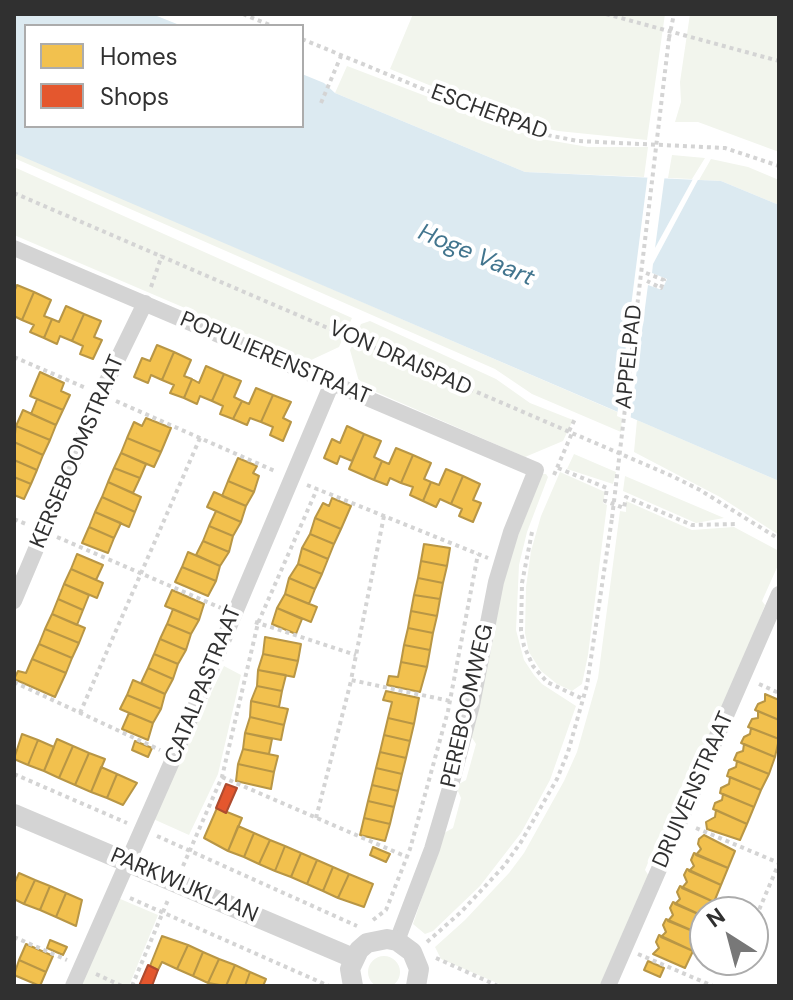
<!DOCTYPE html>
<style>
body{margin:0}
#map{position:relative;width:793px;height:1000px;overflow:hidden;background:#fff;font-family:"DM Sans",sans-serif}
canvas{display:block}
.frame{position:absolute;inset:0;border:16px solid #303030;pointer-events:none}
.legend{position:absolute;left:24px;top:24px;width:280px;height:104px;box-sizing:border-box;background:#fff;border:2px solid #acacac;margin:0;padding:10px 14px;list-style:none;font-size:24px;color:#303030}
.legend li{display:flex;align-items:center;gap:16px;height:40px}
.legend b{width:40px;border:2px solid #acacac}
.north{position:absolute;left:689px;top:896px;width:80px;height:80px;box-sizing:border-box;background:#fff;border:2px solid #acacac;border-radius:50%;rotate:324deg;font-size:22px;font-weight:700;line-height:32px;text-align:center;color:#303030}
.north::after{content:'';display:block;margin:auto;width:28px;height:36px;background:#787878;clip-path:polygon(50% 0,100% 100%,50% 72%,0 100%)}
</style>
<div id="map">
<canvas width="793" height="1000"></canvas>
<div class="frame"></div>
<ul class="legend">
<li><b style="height:22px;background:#f2c14e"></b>Homes</li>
<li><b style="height:22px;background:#e4572e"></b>Shops</li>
</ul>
<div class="north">N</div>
</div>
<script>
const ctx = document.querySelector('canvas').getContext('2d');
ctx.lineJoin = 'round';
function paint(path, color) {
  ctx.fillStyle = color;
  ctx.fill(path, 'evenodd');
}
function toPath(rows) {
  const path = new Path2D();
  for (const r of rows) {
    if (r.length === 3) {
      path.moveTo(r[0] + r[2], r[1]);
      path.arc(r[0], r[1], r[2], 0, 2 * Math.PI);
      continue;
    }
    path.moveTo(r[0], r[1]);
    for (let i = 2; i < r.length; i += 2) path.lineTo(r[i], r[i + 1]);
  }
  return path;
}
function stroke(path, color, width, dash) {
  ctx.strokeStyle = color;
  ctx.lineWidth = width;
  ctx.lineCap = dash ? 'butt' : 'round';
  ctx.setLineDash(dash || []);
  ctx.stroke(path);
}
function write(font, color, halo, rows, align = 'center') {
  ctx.font = font + ' "DM Sans",sans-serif';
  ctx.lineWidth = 8;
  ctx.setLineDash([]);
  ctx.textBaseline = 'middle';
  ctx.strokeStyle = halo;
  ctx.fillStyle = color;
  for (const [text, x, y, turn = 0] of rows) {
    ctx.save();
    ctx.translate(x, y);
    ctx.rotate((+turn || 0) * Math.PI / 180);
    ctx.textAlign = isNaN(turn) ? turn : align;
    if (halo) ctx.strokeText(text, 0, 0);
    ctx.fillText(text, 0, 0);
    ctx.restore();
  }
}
paint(toPath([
 [413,14,665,14,647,140,558,131,519,122,390,69],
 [690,14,779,14,779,152,698,122,675,122,681,102,680,82],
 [347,66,536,138,588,147,648,147,644,177,525,172,335,93],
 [14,152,622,414,621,432,532,394,495,369,14,158],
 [672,155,705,158,692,179,668,178],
 [711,159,748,167,779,180,779,205,721,181,699,180],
 [14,167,352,318,339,347,309,361,14,235],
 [370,321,496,379,530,403,573,420,563,441,525,457,360,385,350,350,361,324],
 [637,420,779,481,779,535,720,497,634,452],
 [574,454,616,472,613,484,567,469],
 [560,472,605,492,603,503,607,505,588,655,582,684,572,691,557,684,541,671,529,652,525,633,526,587,531,551,541,516],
 [542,474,546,474,548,477,527,532,519,565,516,630,524,660,534,675,542,684,576,706,550,780,521,833,480,886,433,931,425,934,413,924,444,833,453,828,461,798,457,789,459,784,466,780,476,744,471,736,497,606,514,546],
 [625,476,724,518,696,523,623,491],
 [626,501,692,530,734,527,779,551,779,563,762,601,765,605,699,772,687,774,674,804,677,814,667,834,659,836,645,870,649,876,600,986,504,986,441,959,435,947,465,920,509,873,524,853,564,781,577,752,598,678,620,511,626,512],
 [224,666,241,675,218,774,189,835,151,818],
 [118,898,158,915,129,986,79,986],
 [384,972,16]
]), '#f2f5ed');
paint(toPath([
 [14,14,152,14,182,26,26,26,26,126,302,126,302,74,324,83,335,93,525,172,721,181,779,205,779,481,14,153]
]), '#dceaf1');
paint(toPath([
 [648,173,665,174,655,248,694,177,699,178,653,264,652,273,667,279,662,290,648,285,630,422,617,416]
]), '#fff');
const homes = toPath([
 [17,285,34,292,22,320,14,316,14,292,17,285],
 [34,292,51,300,44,316,52,319,44,338,30,332,34,325,22,320,34,292],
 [66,306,84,314,72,341,60,336,57,344,44,338,52,319,59,322,66,306],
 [84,314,101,321,94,337,102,340,93,359,80,354,83,346,72,341,84,314],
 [157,345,174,352,162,380,151,375,148,383,134,377,142,358,150,361,157,345],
 [174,352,191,360,184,376,192,379,184,398,170,393,174,385,162,380,174,352],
 [206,366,224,374,212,401,200,396,197,404,184,398,192,379,199,383,206,366],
 [40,372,64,383,61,391,70,395,63,410,30,396,40,372],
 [224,374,241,381,234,397,242,401,233,419,220,414,223,406,212,401,224,374],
 [256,388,273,395,261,422,250,418,247,425,233,419,242,401,249,404,256,388],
 [273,395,291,402,283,418,291,422,283,441,270,435,273,427,261,422,273,395],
 [37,399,63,410,56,425,31,414,37,399],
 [23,410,56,425,50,440,16,426,23,410],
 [146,418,171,428,161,452,127,438,134,422,142,426,146,418],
 [16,426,50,440,43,455,14,442,16,426],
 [347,426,364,434,352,461,340,456,337,464,324,458,332,439,340,443,347,426],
 [364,434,381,441,374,457,382,461,374,480,349,469,364,434],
 [127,438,161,452,154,467,121,453,127,438],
 [14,442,43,455,37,470,14,460,14,442],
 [396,448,413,455,401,483,390,478,387,485,374,480,382,461,389,464,396,448],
 [121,453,146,464,140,478,114,468,121,453],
 [413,455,431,463,424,479,431,482,423,501,410,495,413,487,401,483,413,455],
 [238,458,257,466,253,473,259,476,254,492,228,481,238,458],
 [14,460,37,470,31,484,14,477,14,460],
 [114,468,140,478,133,493,108,482,114,468],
 [446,469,463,476,451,504,440,499,436,507,423,501,431,482,439,485,446,469],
 [463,476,480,484,473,500,481,503,473,522,459,516,462,509,451,504,463,476],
 [14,477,31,484,24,499,14,495,14,477],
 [228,481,254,492,246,506,222,496,228,481],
 [108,482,141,497,135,512,102,497,108,482],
 [214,492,246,506,241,522,207,507,214,492],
 [102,497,135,512,129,527,95,512,102,497],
 [332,498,351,506,341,529,315,518,323,503,329,506,332,498],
 [216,511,241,522,233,536,209,526,216,511],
 [95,512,121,523,114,538,89,527,95,512],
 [315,518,341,529,334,544,310,534,315,518],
 [209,526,233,536,229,552,203,541,209,526],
 [89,527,114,538,108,553,82,543,89,527],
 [310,534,334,544,328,559,302,548,310,534],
 [203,541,229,552,220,566,196,555,203,541],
 [424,544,450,548,447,566,421,561,424,544],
 [302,548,328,559,322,574,298,564,302,548],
 [188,552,220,566,216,581,182,567,188,552],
 [77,554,103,565,96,580,71,569,77,554],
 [421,561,447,566,443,583,418,578,421,561],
 [298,564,322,574,315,589,289,578,298,564],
 [182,567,216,581,208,596,175,582,182,567],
 [71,569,103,583,97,598,64,584,71,569],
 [289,578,315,589,309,604,285,594,289,578],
 [418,578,443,583,440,599,414,595,418,578],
 [64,584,89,595,83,610,58,599,64,584],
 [172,590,204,604,199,620,165,606,172,590],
 [285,594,317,607,311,622,277,608,285,594],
 [414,595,440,599,437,616,411,611,414,595],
 [58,599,83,610,77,625,52,614,58,599],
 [277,608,302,619,296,634,272,624,277,608],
 [173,609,199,620,191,634,167,624,173,609],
 [411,611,437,616,433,633,408,628,411,611],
 [52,614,85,628,79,643,45,629,52,614],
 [167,624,191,634,186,650,160,639,167,624],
 [408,628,433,633,430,650,404,645,408,628],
 [45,629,79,643,72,658,39,644,45,629],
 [265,637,301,644,298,661,263,654,265,637],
 [160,639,186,650,178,664,154,654,160,639],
 [39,644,72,658,66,673,32,659,39,644],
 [404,645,430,650,427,667,401,662,404,645],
 [154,654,178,664,173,679,148,668,154,654],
 [263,654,298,661,294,677,258,670,263,654],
 [32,659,66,673,55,697,14,679,18,671,26,673,32,659],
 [401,662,427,667,420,692,387,685,389,676,398,677,401,662],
 [148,668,173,679,165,694,141,683,148,668],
 [258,670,286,675,282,691,257,686,258,670],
 [133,680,165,694,161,709,127,695,133,680],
 [257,686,282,691,279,707,251,701,257,686],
 [386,691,419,698,414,724,388,718,392,702,383,700,386,691],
 [765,694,779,700,779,720,755,710,758,704,765,701,765,694],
 [127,695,161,709,153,723,120,709,127,695],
 [251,701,288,709,284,725,250,717,251,701],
 [758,711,779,720,779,739,748,727,752,719,758,718,758,711],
 [129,713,153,723,148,740,122,729,129,713],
 [250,717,284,725,281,740,245,733,250,717],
 [388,718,414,724,410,741,384,735,388,718],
 [751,728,779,739,775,757,741,743,744,737,750,734,751,728],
 [245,733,272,739,269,754,243,749,245,733],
 [22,734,38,740,28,765,14,759,22,734],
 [384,735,410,741,406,758,380,752,384,735],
 [57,739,73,746,59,778,44,771,57,739],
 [38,740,54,747,44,771,28,765,38,740],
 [135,741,152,748,148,757,132,750,135,741],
 [744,744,775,757,769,774,734,760,737,753,743,751,744,744],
 [73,746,89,753,75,785,59,778,73,746],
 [243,749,278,756,274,772,238,764,243,749],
 [380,752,406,758,402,774,376,768,380,752],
 [89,753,105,759,91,792,75,785,89,753],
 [737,761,769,774,761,790,727,776,729,770,736,767,737,761],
 [238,764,274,772,271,789,236,781,238,764],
 [101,767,117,774,107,798,91,792,101,767],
 [376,768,402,774,398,791,372,785,376,768],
 [117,774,137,783,123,805,107,798,117,774],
 [730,777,761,790,754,807,720,793,721,788,729,784,730,777],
 [372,785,398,791,394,807,368,801,372,785],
 [723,794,754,807,747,824,713,809,715,803,722,800,723,794],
 [368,801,394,807,390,824,364,818,368,801],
 [217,808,242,818,228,851,204,838,217,808],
 [716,810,747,824,740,840,707,829,706,822,715,817,716,810],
 [364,818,390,824,385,841,360,835,364,818],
 [238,826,254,833,244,857,228,851,238,826],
 [254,833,270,840,259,864,244,857,254,833],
 [704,835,735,851,728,868,696,855,701,849,698,844,699,839,704,835],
 [270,840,285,846,275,871,259,864,270,840],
 [285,846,301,853,291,877,275,871,285,846],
 [373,847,390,854,386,862,370,855,373,847],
 [301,853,317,860,307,884,291,877,301,853],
 [694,853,728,868,721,885,689,871,694,866,691,860,694,853],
 [317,860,333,867,323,891,307,884,317,860],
 [333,867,349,874,338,898,323,891,333,867],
 [687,869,721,885,714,902,682,888,687,882,684,875,687,869],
 [19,873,35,880,24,904,14,899,14,884,19,873],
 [349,874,373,884,364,907,338,898,349,874],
 [35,880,50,886,40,910,24,904,35,880],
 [50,886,66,893,56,917,40,910,50,886],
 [680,886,714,902,709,912,705,912,705,917,675,904,680,899,677,892,680,886],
 [66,893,82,900,76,926,56,917,66,893],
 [673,902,705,917,700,934,668,921,673,915,670,908,673,902],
 [666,919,700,934,693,951,661,937,666,932,663,925,666,919],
 [659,935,693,951,685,968,653,954,659,948,656,942,659,935],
 [162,936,188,945,177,969,162,962,158,970,150,966,162,936],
 [50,940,67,947,63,955,47,948,50,940],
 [26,944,53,956,46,972,19,960,26,944],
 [188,945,203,952,193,976,177,969,188,945],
 [203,952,219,959,208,983,193,976,203,952],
 [219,959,235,965,226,986,208,983,219,959],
 [19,960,46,972,40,986,14,975,19,960],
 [648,961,664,968,660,977,644,970,648,961],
 [235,965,250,972,245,986,226,986,235,965],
 [250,972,266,979,263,986,245,986,250,972]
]);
paint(homes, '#f2c14e');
stroke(homes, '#b89645', 2);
const shops = toPath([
 [226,784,237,788,226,813,216,808,226,784],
 [148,965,158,970,152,986,139,986,148,965]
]);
paint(shops, '#e4572e');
stroke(shops, '#ae4b2f', 2);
stroke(toPath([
 [243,14,272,26],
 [606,14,779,61],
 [669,38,674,14],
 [302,39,508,124,542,134,578,141,725,148,779,166],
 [321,103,341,56],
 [14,193,672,476,700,490,779,539],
 [646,273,664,280,661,288,647,281],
 [151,287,162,255],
 [14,357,86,388],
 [116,401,277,472],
 [569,431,575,419],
 [558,468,607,488,605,501,624,508,626,497,692,525,737,524],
 [554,475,572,433],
 [307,485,488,558],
 [384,516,351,680,450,701],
 [14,519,26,524],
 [532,532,522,583,521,631,524,646,533,666,547,682,583,699],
 [57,537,221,608],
 [255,622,356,655],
 [14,682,160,750],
 [759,684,779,693],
 [80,713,200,438],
 [14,774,127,823],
 [222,777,407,857],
 [316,818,351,681],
 [696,828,779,863],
 [157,836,357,926],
 [183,866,222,777,258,623,317,489],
 [130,898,329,986],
 [373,920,386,910,410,849,448,711,478,554],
 [753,924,779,863],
 [14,937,67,960],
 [427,942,461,912,504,866,521,842,557,779,568,752,587,685,612,518],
 [638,954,713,986],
 [436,958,498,986],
 [733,971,738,960],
 [96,974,122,986],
 [132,986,168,900]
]), '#d4d4d4', 4, [4, 4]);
stroke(toPath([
 [14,248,536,470,511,532,496,582,472,705,453,778,432,849,397,941],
 [14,601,106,383,145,303],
 [73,986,174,757,332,383],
 [608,986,779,594]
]), '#d4d4d4', 16);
stroke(toPath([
 [14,814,353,958],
 [353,986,350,969,359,950,367,943,387,939,397,941,412,952,419,969,416,986]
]), '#d4d4d4', 20);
stroke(toPath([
 [612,518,669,38]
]), '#d4d4d4', 4, [4, 4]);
write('22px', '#303030', '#fff', [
 ["ESCHERPAD",489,113,20],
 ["APPELPAD",630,357,-84],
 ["POPULIERENSTRAAT",275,359,23],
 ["VON DRAISPAD",400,359,24],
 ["KERSEBOOMSTRAAT",78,452,-67],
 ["CATALPASTRAAT",204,685,-68],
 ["PEREBOOMWEG",468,706,-77],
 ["DRUIVENSTRAAT",694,790,-66],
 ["PARKWIJKLAAN",184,886,23]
]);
write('italic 24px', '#42758e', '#fff', [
 ["Hoge Vaart",476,256,23]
]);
</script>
